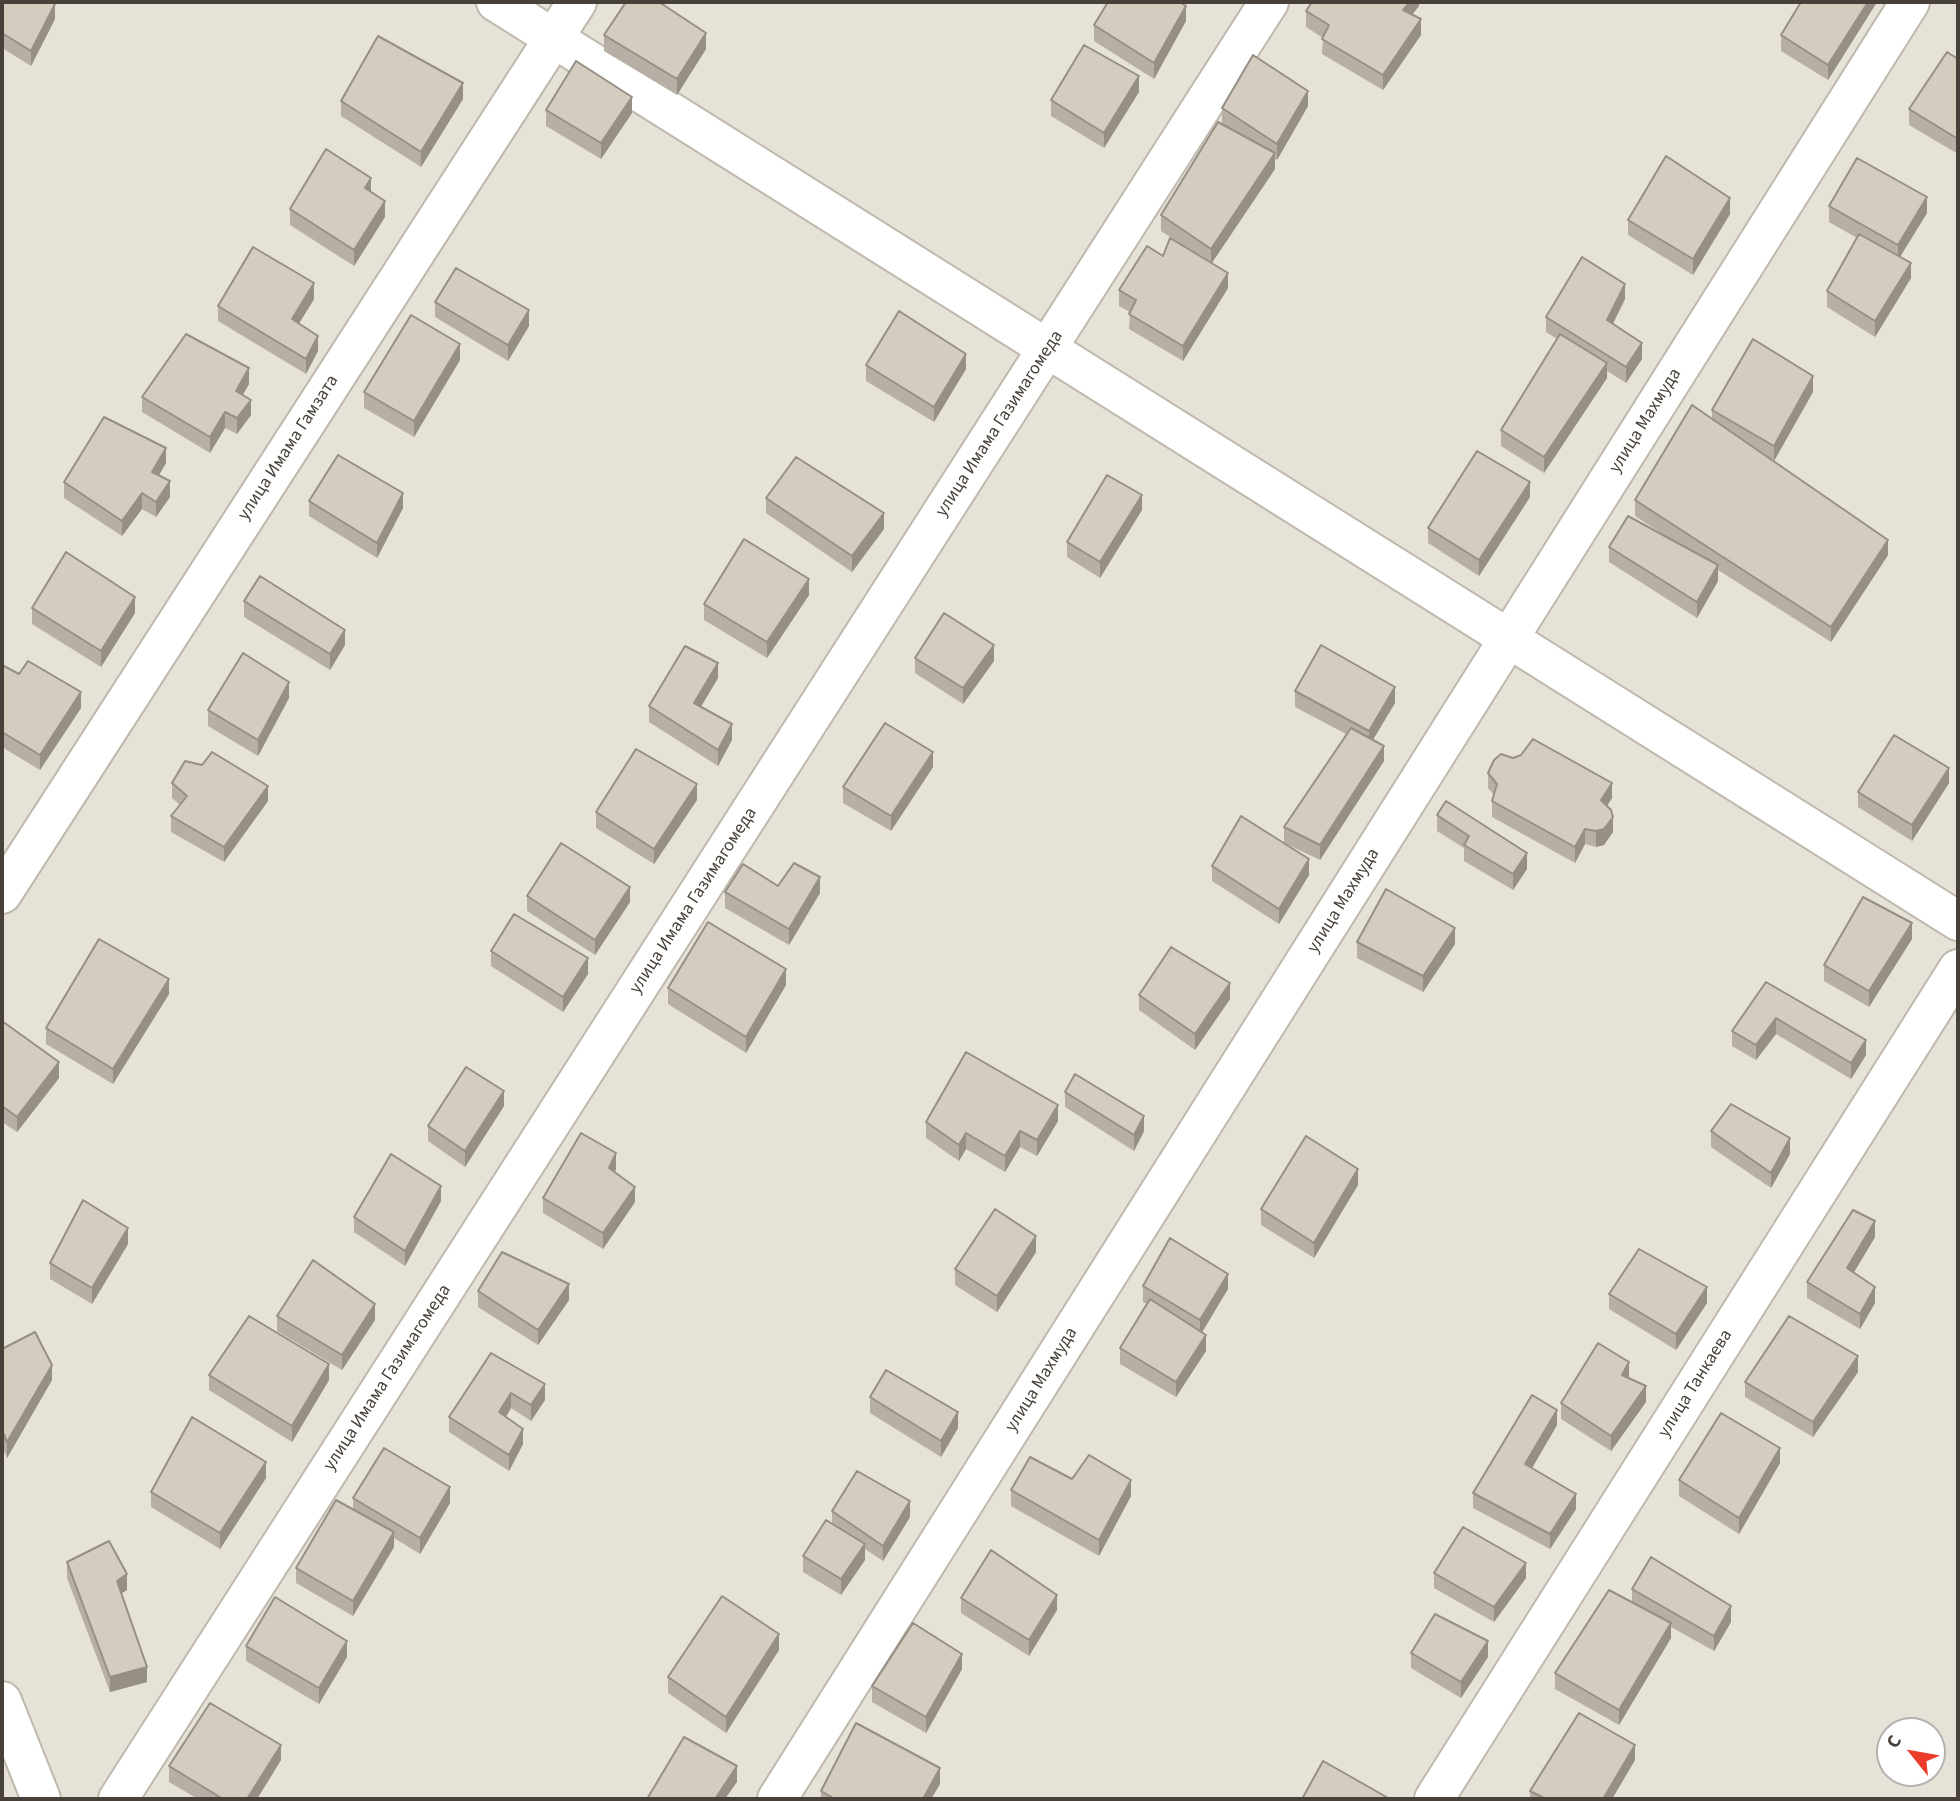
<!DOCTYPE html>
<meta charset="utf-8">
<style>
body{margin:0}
#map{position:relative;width:1960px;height:1801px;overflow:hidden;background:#f4f0ea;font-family:"Source Sans 3",sans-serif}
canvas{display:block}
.frame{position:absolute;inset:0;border:4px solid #474139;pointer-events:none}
.north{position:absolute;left:1876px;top:1717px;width:70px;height:70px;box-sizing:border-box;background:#fff;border:2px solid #b5b3b0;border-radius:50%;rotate:301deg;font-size:19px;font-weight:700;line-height:28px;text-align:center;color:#474139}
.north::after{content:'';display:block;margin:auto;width:24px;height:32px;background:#eb3d2a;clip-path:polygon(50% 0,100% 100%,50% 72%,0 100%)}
</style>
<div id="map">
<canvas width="1960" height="1801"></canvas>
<div class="frame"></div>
<div class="north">С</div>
</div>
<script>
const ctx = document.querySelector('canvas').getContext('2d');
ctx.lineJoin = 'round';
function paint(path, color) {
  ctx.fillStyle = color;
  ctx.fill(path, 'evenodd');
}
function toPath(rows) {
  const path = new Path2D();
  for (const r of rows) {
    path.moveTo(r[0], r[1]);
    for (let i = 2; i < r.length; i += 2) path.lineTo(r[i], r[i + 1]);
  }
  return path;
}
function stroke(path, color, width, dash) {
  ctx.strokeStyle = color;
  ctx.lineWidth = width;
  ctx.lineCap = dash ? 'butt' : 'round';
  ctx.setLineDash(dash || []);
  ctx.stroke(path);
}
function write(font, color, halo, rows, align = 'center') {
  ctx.font = font + ' "Source Sans 3",sans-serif';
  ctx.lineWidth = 5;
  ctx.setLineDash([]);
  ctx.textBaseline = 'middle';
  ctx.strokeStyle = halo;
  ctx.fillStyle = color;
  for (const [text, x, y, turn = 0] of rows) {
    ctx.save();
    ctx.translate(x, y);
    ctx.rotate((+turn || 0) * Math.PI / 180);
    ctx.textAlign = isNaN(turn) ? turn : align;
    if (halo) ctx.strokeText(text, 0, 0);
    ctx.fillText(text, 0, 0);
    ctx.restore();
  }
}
paint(toPath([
 [2,2,1958,2,1958,1799,2,1799],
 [1890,1731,1932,1731,1932,1773,1890,1773]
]), '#e7e2d8');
const minor = toPath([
 [496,2,1958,921],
 [2,894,577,2],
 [2,1701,41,1799],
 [118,1799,1269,2],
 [777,1799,1910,2],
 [1434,1799,1958,969]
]);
stroke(minor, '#bfb8ad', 42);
stroke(minor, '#fff', 38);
paint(toPath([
 [2,2,55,19,31,66,2,48],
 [1419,2,1419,6,1412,15,1421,35,1383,90,1322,54,1323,38,1306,27,1306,11],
 [1801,2,1877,2,1828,80,1781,51,1781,35],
 [1186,21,1154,79,1094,41,1094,25],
 [604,35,706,49,677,95,604,51],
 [1958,59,1958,154,1909,125,1909,109],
 [1139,92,1104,148,1051,116,1051,100],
 [463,99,421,167,341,116,341,101],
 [1308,106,1277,160,1275,159,1275,169,1212,263,1228,288,1183,361,1129,329,1130,312,1119,306,1119,290,1163,256,1181,244,1161,231,1161,215,1231,130,1222,123,1222,108],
 [546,110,632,113,601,159,546,126],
 [371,192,385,217,354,266,290,225,290,209],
 [1829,206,1927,213,1900,257,1911,278,1875,337,1827,307,1827,291,1857,238,1829,222],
 [1730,214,1693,275,1628,235,1628,220],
 [314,299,299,323,318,351,306,374,218,321,218,306],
 [1625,299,1613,324,1642,359,1626,383,1607,371,1607,378,1544,473,1501,446,1501,430,1557,339,1546,332,1546,317],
 [435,302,529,326,508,361,435,317],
 [460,360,414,437,364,408,364,392],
 [866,365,966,369,934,422,866,381],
 [249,384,243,395,251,415,237,434,225,428,210,453,142,412,142,397],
 [1813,392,1774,461,1888,555,1831,642,1718,570,1718,581,1697,618,1609,562,1609,547,1675,542,1635,516,1635,500,1712,419,1712,410],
 [166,463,159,475,170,497,156,517,142,509,122,536,64,498,64,482],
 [1530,497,1479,576,1428,543,1428,528],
 [766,498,884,529,852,572,766,513],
 [309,501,403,508,377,558,309,516],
 [1142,510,1100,578,1067,557,1067,542],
 [809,595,767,658,704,620,704,604],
 [244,601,345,645,330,670,244,617],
 [32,608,135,613,101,667,32,624],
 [915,658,994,661,963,704,915,673],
 [2,665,81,708,40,770,2,747],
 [718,678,701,707,732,740,718,766,649,722,649,706],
 [1295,691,1395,703,1373,740,1384,761,1320,860,1284,843,1284,827,1346,734,1295,707],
 [289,698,258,756,208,726,208,710],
 [933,767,891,831,843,803,843,787],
 [1488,773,1612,798,1607,806,1613,832,1604,845,1596,847,1585,844,1575,863,1492,817,1492,801,1494,795,1488,788],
 [172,783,268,801,224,862,171,832,171,816,180,805,172,798],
 [1949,783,1912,841,1858,807,1858,792],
 [697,800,654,864,596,828,596,812],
 [1437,815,1527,869,1513,890,1464,861,1464,848,1437,831],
 [1212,866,1309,875,1279,924,1212,881],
 [778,886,820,893,789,945,725,908,725,892],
 [527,896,630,902,595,955,527,911],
 [1912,939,1869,1007,1824,981,1824,965],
 [1357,942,1455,944,1423,992,1357,958],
 [491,951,588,974,563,1012,491,966],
 [1766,982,1866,1055,1851,1079,1776,1034,1756,1060,1732,1046,1732,1031],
 [786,985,746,1053,668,1004,668,988],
 [169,994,113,1084,46,1044,46,1028],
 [1139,995,1230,999,1195,1050,1139,1010],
 [2,1021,59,1078,17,1132,2,1122],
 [1065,1092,1144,1131,1134,1151,1065,1107],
 [504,1106,465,1167,428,1141,428,1126],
 [1058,1121,1037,1156,1020,1147,1005,1172,966,1149,959,1161,926,1138,926,1122],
 [1711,1131,1790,1154,1771,1188,1711,1147],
 [616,1169,615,1172,635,1202,603,1249,543,1213,543,1198],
 [1358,1185,1314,1258,1261,1225,1261,1209],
 [441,1201,405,1266,354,1232,354,1217],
 [1875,1237,1853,1273,1875,1303,1860,1329,1807,1298,1807,1282],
 [128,1244,92,1304,50,1279,50,1263],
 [1036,1252,997,1312,955,1285,955,1269],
 [1143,1286,1228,1289,1202,1333,1206,1351,1176,1397,1120,1364,1120,1348,1147,1304,1143,1302],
 [478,1291,569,1300,538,1345,478,1307],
 [1609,1294,1707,1303,1676,1350,1609,1309],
 [277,1316,375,1320,342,1370,277,1331],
 [2,1349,52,1380,7,1458,2,1446],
 [491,1353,545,1400,531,1421,511,1408,506,1417,523,1444,509,1471,449,1432,449,1417],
 [1858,1372,1813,1437,1745,1397,1745,1382],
 [209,1375,329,1380,292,1442,209,1390],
 [1629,1378,1646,1402,1611,1451,1561,1419,1561,1403],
 [870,1397,958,1428,941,1457,870,1413],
 [1557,1425,1532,1468,1576,1509,1550,1549,1473,1508,1473,1493],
 [1780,1463,1739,1534,1679,1496,1679,1480],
 [266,1478,220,1549,151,1507,151,1492],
 [1011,1490,1131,1496,1099,1556,1011,1506],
 [353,1498,450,1503,420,1554,394,1538,394,1547,353,1616,296,1583,296,1568,353,1509],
 [832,1511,910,1517,883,1561,865,1549,865,1560,841,1595,803,1572,803,1556,832,1524],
 [67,1562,127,1590,121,1593,147,1682,110,1692,67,1578],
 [1434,1573,1526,1578,1494,1622,1434,1588],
 [1632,1589,1731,1622,1714,1651,1671,1627,1671,1638,1619,1725,1555,1689,1555,1673,1632,1602],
 [961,1598,1057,1610,1029,1656,961,1613],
 [246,1646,347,1657,319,1704,246,1661],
 [779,1650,726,1733,668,1693,668,1677],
 [1411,1653,1488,1657,1461,1698,1411,1668],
 [962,1669,926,1733,872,1702,872,1686],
 [281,1760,257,1799,198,1799,169,1782,169,1766],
 [1635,1760,1612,1799,1530,1799,1530,1791],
 [940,1784,931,1799,821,1799,821,1791]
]), '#b7afa5');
paint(toPath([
 [1410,2,1419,2,1419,6,1403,26,1403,10],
 [1868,2,1877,2,1828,80,1828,65],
 [55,4,55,19,31,66,31,51],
 [1186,6,1186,21,1154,79,1154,63],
 [1421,19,1421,35,1383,90,1383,75],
 [706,33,706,49,677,95,677,79],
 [1139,76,1139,92,1104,148,1104,133],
 [463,83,463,99,421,167,421,152],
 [1308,91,1308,106,1277,160,1277,144],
 [632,97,632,113,601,159,601,143],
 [1275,153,1275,169,1211,264,1211,249],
 [371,178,371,194,365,188],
 [1927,197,1927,213,1898,260,1898,245],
 [1730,198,1730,214,1693,275,1693,259],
 [385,201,385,217,354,266,354,250],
 [1911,263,1911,278,1875,337,1875,321],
 [1228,273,1228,288,1183,361,1183,346],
 [314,283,314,299,292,335,292,319],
 [1625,284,1625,299,1607,335,1607,320],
 [529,310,529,326,508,361,508,345],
 [318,336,318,351,306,374,306,359],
 [1642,343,1642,359,1626,383,1626,367],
 [460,344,460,360,414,437,414,421],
 [966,354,966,369,934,422,934,407],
 [1607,363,1607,378,1544,473,1544,457],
 [249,368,249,384,236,406,236,391],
 [1813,376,1813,392,1774,461,1774,446],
 [251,400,251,415,237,434,237,418],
 [225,412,225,428,210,453,210,437],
 [166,448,166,463,152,487,152,472],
 [170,481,170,497,156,517,156,502],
 [1530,482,1530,497,1479,576,1479,560],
 [142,493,142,509,122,536,122,521],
 [403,493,403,508,377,558,377,543],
 [1142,495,1142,510,1100,578,1100,562],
 [884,513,884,529,852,572,852,556],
 [1888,540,1888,555,1831,642,1831,627],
 [1718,565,1718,581,1697,618,1697,602],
 [809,579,809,595,767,658,767,642],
 [135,597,135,613,101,667,101,651],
 [345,630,345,645,330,670,330,654],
 [994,645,994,661,963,704,963,688],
 [718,663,718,678,694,718,694,703],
 [289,682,289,698,258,756,258,740],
 [1395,687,1395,703,1369,746,1369,731],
 [81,692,81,708,40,770,40,755],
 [732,724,732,740,718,766,718,750],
 [1384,746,1384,761,1320,860,1320,845],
 [933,752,933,767,891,831,891,816],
 [1949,768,1949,783,1912,841,1912,825],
 [1612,783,1612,798,1601,815,1601,800],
 [697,784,697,800,654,864,654,849],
 [268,786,268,801,224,862,224,847],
 [3,793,3,809,2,811,2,795],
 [1613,817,1613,832,1604,845,1596,847,1596,831],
 [1585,829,1585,844,1575,863,1575,847],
 [1527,853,1527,869,1513,890,1513,874],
 [1309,859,1309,875,1279,924,1279,909],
 [820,877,820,893,789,945,789,929],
 [630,887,630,902,595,955,595,940],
 [1912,923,1912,939,1869,1007,1869,991],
 [1455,928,1455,944,1423,992,1423,976],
 [588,958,588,974,563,1012,563,997],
 [786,969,786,985,746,1053,746,1037],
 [169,979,169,994,113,1084,113,1069],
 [1230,983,1230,999,1195,1050,1195,1034],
 [1776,1018,1776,1034,1756,1060,1756,1045],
 [1866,1040,1866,1055,1851,1079,1851,1063],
 [59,1062,59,1078,17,1132,17,1117],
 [504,1091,504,1106,465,1167,465,1151],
 [1058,1105,1058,1121,1037,1156,1037,1140],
 [1144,1116,1144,1131,1134,1151,1134,1135],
 [1020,1131,1020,1147,1005,1172,1005,1156],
 [966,1133,966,1149,959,1161,959,1145],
 [1790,1138,1790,1154,1771,1188,1771,1173],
 [616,1153,616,1169,609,1184,609,1168],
 [1358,1169,1358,1185,1314,1258,1314,1243],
 [441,1186,441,1201,405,1266,405,1251],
 [635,1187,635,1202,603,1249,603,1233],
 [1875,1221,1875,1237,1847,1284,1847,1268],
 [128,1228,128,1244,92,1304,92,1288],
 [1036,1236,1036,1252,997,1312,997,1296],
 [1228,1274,1228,1289,1200,1335,1200,1320],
 [569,1284,569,1300,538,1345,538,1330],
 [1707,1287,1707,1303,1676,1350,1676,1334],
 [1875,1287,1875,1303,1860,1329,1860,1314],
 [375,1304,375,1320,342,1370,342,1355],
 [1206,1335,1206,1351,1176,1397,1176,1382],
 [1858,1356,1858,1372,1813,1437,1813,1422],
 [1629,1362,1629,1378,1622,1391,1622,1375],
 [329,1364,329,1380,292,1442,292,1426],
 [52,1365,52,1380,7,1458,7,1442],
 [545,1384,545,1400,531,1421,531,1405],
 [1646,1386,1646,1402,1611,1451,1611,1436],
 [511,1393,511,1408,499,1428,499,1412],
 [1557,1410,1557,1425,1525,1480,1525,1464],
 [958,1412,958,1428,941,1457,941,1441],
 [523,1429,523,1444,509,1471,509,1455],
 [1780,1448,1780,1463,1739,1534,1739,1518],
 [266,1462,266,1478,220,1549,220,1533],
 [1131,1480,1131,1496,1099,1556,1099,1540],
 [450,1487,450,1503,420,1554,420,1538],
 [1576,1494,1576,1509,1550,1549,1550,1534],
 [910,1501,910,1517,883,1561,883,1546],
 [394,1532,394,1547,353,1616,353,1601],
 [865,1544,865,1560,841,1595,841,1579],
 [1526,1563,1526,1578,1494,1622,1494,1607],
 [127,1574,127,1590,117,1596,117,1581],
 [1057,1595,1057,1610,1029,1656,1029,1640],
 [1731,1606,1731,1622,1714,1651,1714,1636],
 [1671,1623,1671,1638,1619,1725,1619,1710],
 [779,1634,779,1650,726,1733,726,1717],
 [347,1641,347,1657,319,1704,319,1688],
 [1488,1641,1488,1657,1461,1698,1461,1682],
 [962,1654,962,1669,926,1733,926,1717],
 [147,1667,147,1682,110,1692,110,1677],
 [281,1745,281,1760,257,1799,247,1799],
 [1635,1745,1635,1760,1612,1799,1603,1799],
 [737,1766,737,1782,725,1799,715,1799],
 [940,1768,940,1784,931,1799,923,1799]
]), '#958f86');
const building = toPath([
 [2,2,52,2,55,4,31,51,2,33,2,2],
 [626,2,659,2,706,33,677,79,604,35,626,2],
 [1108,2,1180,2,1186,6,1154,63,1094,25,1108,2],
 [1312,2,1410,2,1403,10,1421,19,1383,75,1322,39,1329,25,1306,11,1312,2],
 [1801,2,1868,2,1828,65,1781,35,1801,2],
 [378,36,463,83,421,152,341,101,378,36],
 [1084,45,1139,76,1104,133,1051,100,1084,45],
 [1947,52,1958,59,1958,139,1909,109,1947,52],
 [1253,55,1308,91,1277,144,1222,108,1253,55],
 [576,61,632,97,601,143,546,110,576,61],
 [1218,122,1275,153,1211,249,1161,215,1218,122],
 [326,149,371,178,365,188,385,201,354,250,290,209,326,149],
 [1666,156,1730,198,1693,259,1628,220,1666,156],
 [1857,158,1927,197,1898,245,1829,206,1857,158],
 [1859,234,1911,263,1875,321,1827,291,1859,234],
 [1170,238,1228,273,1183,346,1129,314,1136,300,1119,290,1147,246,1163,256,1170,238],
 [253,247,314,283,292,319,318,336,306,359,218,306,253,247],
 [1582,257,1625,284,1607,320,1642,343,1626,367,1546,317,1582,257],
 [456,268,529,310,508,345,435,302,456,268],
 [899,311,966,354,934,407,866,365,899,311],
 [411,315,460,344,414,421,364,392,411,315],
 [186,334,249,368,236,391,251,400,237,418,225,412,210,437,142,397,186,334],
 [1560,334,1607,363,1544,457,1501,430,1560,334],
 [1753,339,1813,376,1774,446,1712,410,1753,339],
 [1692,405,1888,540,1831,627,1635,500,1692,405],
 [104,417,166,448,152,472,170,481,156,502,142,493,122,521,64,482,104,417],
 [1477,451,1530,482,1479,560,1428,528,1477,451],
 [338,455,403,493,377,543,309,501,338,455],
 [796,457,884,513,852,556,766,498,796,457],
 [1107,475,1142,495,1100,562,1067,542,1107,475],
 [1628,516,1718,565,1697,602,1609,547,1628,516],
 [744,539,809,579,767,642,704,604,744,539],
 [66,552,135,597,101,651,32,608,66,552],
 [260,576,345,630,330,654,244,601,260,576],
 [944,613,994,645,963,688,915,658,944,613],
 [1321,645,1395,687,1369,731,1295,691,1321,645],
 [685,646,718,663,694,703,732,724,718,750,649,706,685,646],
 [243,653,289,682,258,740,208,710,243,653],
 [28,661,81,692,40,755,2,732,2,665,19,674,28,661],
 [885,723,933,752,891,816,843,787,885,723],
 [1351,728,1384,746,1320,845,1284,827,1351,728],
 [1894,735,1949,768,1912,825,1858,792,1894,735],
 [1533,739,1612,783,1601,800,1611,810,1613,817,1604,829,1596,831,1585,829,1575,847,1492,801,1497,784,1488,773,1494,760,1501,754,1513,758,1521,755,1533,739],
 [636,749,697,784,654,849,596,812,636,749],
 [212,752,268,786,224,847,171,816,187,796,172,783,185,761,202,765,212,752],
 [1446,801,1527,853,1513,874,1464,845,1469,836,1437,815,1446,801],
 [1241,816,1309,859,1279,909,1212,866,1241,816],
 [561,843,630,887,595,940,527,896,561,843],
 [794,863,820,877,789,929,725,892,743,864,778,886,794,863],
 [1386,889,1455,928,1423,976,1357,942,1386,889],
 [1863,897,1912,923,1869,991,1824,965,1863,897],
 [514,914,588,958,563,997,491,951,514,914],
 [708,922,786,969,746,1037,668,988,708,922],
 [99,939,169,979,113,1069,46,1028,99,939],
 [1171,947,1230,983,1195,1034,1139,995,1171,947],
 [1766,982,1866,1040,1851,1063,1776,1018,1756,1045,1732,1031,1766,982],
 [2,1021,59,1062,17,1117,2,1106,2,1021],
 [966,1052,1058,1105,1037,1140,1020,1131,1005,1156,966,1133,959,1145,926,1122,966,1052],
 [466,1067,504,1091,465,1151,428,1126,466,1067],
 [1075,1074,1144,1116,1134,1135,1065,1092,1075,1074],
 [1731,1104,1790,1138,1771,1173,1711,1131,1731,1104],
 [581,1133,616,1153,609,1168,635,1187,603,1233,543,1198,581,1133],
 [1306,1136,1358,1169,1314,1243,1261,1209,1306,1136],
 [391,1154,441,1186,405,1251,354,1217,391,1154],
 [83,1200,128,1228,92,1288,50,1263,83,1200],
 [995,1209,1036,1236,997,1296,955,1269,995,1209],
 [1853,1210,1875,1221,1847,1268,1875,1287,1860,1314,1807,1282,1853,1210],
 [1170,1238,1228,1274,1200,1320,1143,1286,1170,1238],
 [1639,1249,1707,1287,1676,1334,1609,1294,1639,1249],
 [502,1252,569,1284,538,1330,478,1291,502,1252],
 [313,1260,375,1304,342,1355,277,1316,313,1260],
 [1150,1299,1206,1335,1176,1382,1120,1348,1150,1299],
 [249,1316,329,1364,292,1426,209,1375,249,1316],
 [1789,1316,1858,1356,1813,1422,1745,1382,1789,1316],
 [35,1332,52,1365,7,1442,2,1430,2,1349,35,1332],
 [1598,1343,1629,1362,1622,1375,1646,1386,1611,1436,1561,1403,1598,1343],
 [491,1353,545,1384,531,1405,511,1393,499,1412,523,1429,509,1455,449,1417,491,1353],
 [886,1370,958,1412,941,1441,870,1397,886,1370],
 [1532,1395,1557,1410,1525,1464,1576,1494,1550,1534,1473,1493,1532,1395],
 [1721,1413,1780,1448,1739,1518,1679,1480,1721,1413],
 [192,1417,266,1462,220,1533,151,1492,192,1417],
 [384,1448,450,1487,420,1538,353,1498,384,1448],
 [1089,1455,1131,1480,1099,1540,1011,1490,1030,1457,1072,1479,1089,1455],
 [857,1471,910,1501,883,1546,832,1511,857,1471],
 [336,1500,394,1532,353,1601,296,1568,336,1500],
 [826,1520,865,1544,841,1579,803,1556,826,1520],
 [1463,1527,1526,1563,1494,1607,1434,1573,1463,1527],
 [109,1541,127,1574,117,1581,147,1667,110,1677,67,1562,109,1541],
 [991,1550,1057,1595,1029,1640,961,1598,991,1550],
 [1651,1557,1731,1606,1714,1636,1632,1589,1651,1557],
 [1609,1590,1671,1623,1619,1710,1555,1673,1609,1590],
 [722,1596,779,1634,726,1717,668,1677,722,1596],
 [275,1597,347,1641,319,1688,246,1646,275,1597],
 [1435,1614,1488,1641,1461,1682,1411,1653,1435,1614],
 [913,1623,962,1654,926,1717,872,1686,913,1623],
 [210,1703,281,1745,247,1799,223,1799,169,1766,210,1703],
 [1579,1713,1635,1745,1603,1799,1546,1799,1530,1791,1579,1713],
 [856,1723,940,1768,923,1799,835,1799,821,1791,856,1723],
 [684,1737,737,1766,715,1799,647,1799,684,1737],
 [1323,1761,1390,1799,1302,1799,1323,1761]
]);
paint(building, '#d5ccc0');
stroke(building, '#958f86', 2);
write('18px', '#474139', '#fff', [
 ["улица Махмуда",1646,421,-58],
 ["улица Имама Газимагомеда",1000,424,-57],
 ["улица Имама Гамзата",289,448,-57],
 ["улица Имама Газимагомеда",694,901,-57],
 ["улица Махмуда",1344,901,-58],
 ["улица Имама Газимагомеда",388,1378,-57],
 ["улица Махмуда",1042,1380,-58],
 ["улица Танкаева",1696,1384,-58]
]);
</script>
